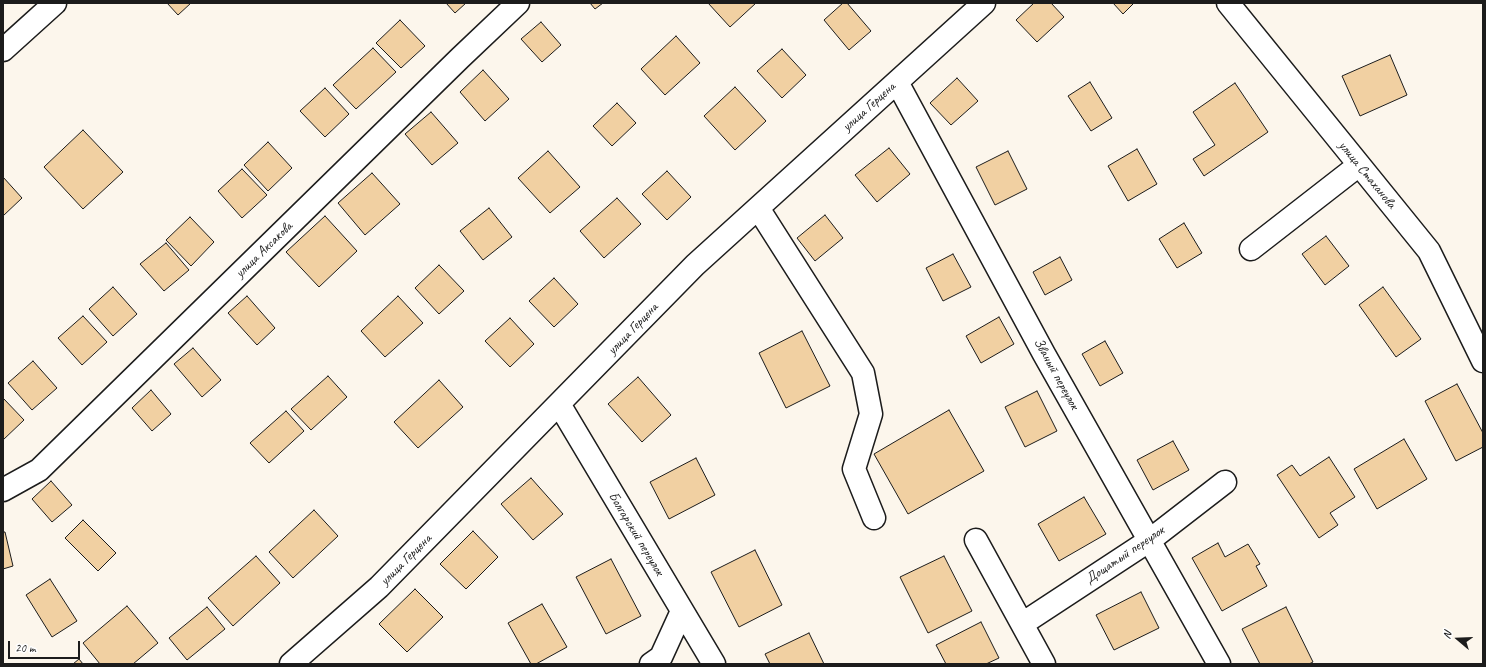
<!DOCTYPE html>
<meta charset="utf-8">
<style>
body{margin:0}
#map{position:relative;width:1486px;height:667px;overflow:hidden;background:#fcf6ec;font-family:Caveat,sans-serif}
canvas{display:block}
.frame{position:absolute;inset:0;border:4px solid #1c1c1c;pointer-events:none}
.north{position:absolute;left:1438px;top:619px;width:40px;height:40px;-webkit-text-stroke:3px #fff;paint-order:stroke;rotate:289deg;font-size:11px;font-weight:700;line-height:16px;text-align:center;color:#1c1c1c}
.north::after{content:'';display:block;margin:auto;width:14px;height:18px;background:#1c1c1c;clip-path:polygon(50% 0,100% 100%,50% 72%,0 100%)}
.scale{position:absolute;left:8px;top:641px;width:72px;height:18px;box-sizing:border-box;border:2px solid #1c1c1c;border-top:0;padding-left:5px;font-size:12px;line-height:14px;white-space:nowrap;color:#1c1c1c;-webkit-text-stroke:3px #fff;paint-order:stroke}
</style>
<div id="map">
<canvas width="1486" height="667"></canvas>
<div class="frame"></div>
<div class="north">N</div>
<div class="scale">20 m</div>
</div>
<script>
const ctx = document.querySelector('canvas').getContext('2d');
ctx.lineJoin = 'round';
function paint(path, color) {
  ctx.fillStyle = color;
  ctx.fill(path, 'evenodd');
}
function toPath(rows) {
  const path = new Path2D();
  for (const r of rows) {
    path.moveTo(r[0], r[1]);
    for (let i = 2; i < r.length; i += 2) path.lineTo(r[i], r[i + 1]);
  }
  return path;
}
function stroke(path, color, width, dash) {
  ctx.strokeStyle = color;
  ctx.lineWidth = width;
  ctx.lineCap = dash ? 'butt' : 'round';
  ctx.setLineDash(dash || []);
  ctx.stroke(path);
}
function write(font, color, halo, rows, align = 'center') {
  ctx.font = font + ' Caveat,sans-serif';
  ctx.lineWidth = 3;
  ctx.setLineDash([]);
  ctx.textBaseline = 'middle';
  ctx.strokeStyle = halo;
  ctx.fillStyle = color;
  for (const [text, x, y, turn = 0] of rows) {
    ctx.save();
    ctx.translate(x, y);
    ctx.rotate((+turn || 0) * Math.PI / 180);
    ctx.textAlign = isNaN(turn) ? turn : align;
    if (halo) ctx.strokeText(text, 0, 0);
    ctx.fillText(text, 0, 0);
    ctx.restore();
  }
}
const building = toPath([
 [167,3,191,3,178,15,167,3],
 [446,3,466,3,455,13,446,3],
 [590,3,603,3,595,9,590,3],
 [708,3,756,3,730,27,708,3],
 [843,3,847,3,871,31,849,50,824,20,843,3],
 [1034,3,1051,3,1064,17,1037,42,1016,20,1034,3],
 [1113,3,1134,3,1123,14,1113,3],
 [400,20,425,46,401,68,376,43,400,20],
 [541,22,561,45,542,62,521,39,541,22],
 [676,36,700,63,665,95,641,69,676,36],
 [373,48,396,72,356,109,333,85,373,48],
 [782,49,806,75,782,98,757,71,782,49],
 [1390,55,1407,95,1360,116,1342,76,1390,55],
 [483,70,509,99,485,121,460,92,483,70],
 [957,78,978,101,951,125,930,103,957,78],
 [1090,82,1112,118,1091,131,1068,96,1090,82],
 [1235,83,1268,132,1204,176,1193,159,1215,145,1193,112,1235,83],
 [735,87,766,121,735,150,704,116,735,87],
 [325,88,349,114,325,137,300,111,325,88],
 [617,103,636,123,612,146,593,126,617,103],
 [431,112,458,143,432,165,405,134,431,112],
 [83,130,123,172,83,209,44,167,83,130],
 [268,142,292,168,268,191,244,165,268,142],
 [889,148,910,174,877,202,855,175,889,148],
 [1137,149,1157,184,1128,201,1108,166,1137,149],
 [548,151,580,187,550,213,518,178,548,151],
 [1008,151,1027,189,995,205,976,167,1008,151],
 [242,169,267,195,242,218,218,191,242,169],
 [667,171,691,197,667,220,642,194,667,171],
 [372,173,400,204,365,235,338,203,372,173],
 [3,177,22,198,3,216,3,177],
 [617,198,641,224,604,258,580,231,617,198],
 [489,208,512,237,483,260,460,231,489,208],
 [825,215,843,238,815,261,797,238,825,215],
 [325,216,357,251,319,287,286,252,325,216],
 [190,217,214,242,191,266,166,240,190,217],
 [1184,223,1202,253,1177,268,1159,239,1184,223],
 [1326,236,1349,266,1325,285,1302,254,1326,236],
 [166,243,189,270,164,291,140,264,166,243],
 [953,254,971,287,943,301,926,268,953,254],
 [1060,257,1072,280,1045,295,1033,272,1060,257],
 [439,265,464,291,439,314,415,288,439,265],
 [554,278,578,304,554,327,529,301,554,278],
 [113,287,137,314,113,336,89,309,113,287],
 [1383,287,1421,339,1396,357,1359,305,1383,287],
 [247,296,275,328,257,345,228,313,247,296],
 [398,296,423,323,385,357,361,331,398,296],
 [83,316,107,342,82,365,58,338,83,316],
 [999,317,1014,344,981,363,966,336,999,317],
 [510,318,534,344,510,367,485,341,510,318],
 [802,331,830,386,786,408,759,353,802,331],
 [1105,341,1123,373,1100,386,1082,354,1105,341],
 [193,348,221,380,202,397,174,364,193,348],
 [33,361,57,388,32,410,8,383,33,361],
 [328,376,347,397,311,430,291,409,328,376],
 [638,377,671,415,642,442,608,404,638,377],
 [439,380,463,407,418,448,394,422,439,380],
 [1457,384,1483,433,1483,447,1456,461,1425,401,1457,384],
 [151,390,171,414,152,431,132,408,151,390],
 [1037,391,1057,431,1025,447,1005,407,1037,391],
 [3,398,24,420,3,440,3,398],
 [949,410,984,471,908,514,874,454,949,410],
 [286,411,304,431,269,463,250,443,286,411],
 [1404,439,1427,479,1377,509,1354,469,1404,439],
 [1173,441,1189,470,1153,490,1137,460,1173,441],
 [1329,457,1355,497,1330,513,1338,525,1319,538,1277,475,1292,465,1300,476,1329,457],
 [696,458,715,495,669,519,650,482,696,458],
 [531,478,563,514,533,540,501,504,531,478],
 [51,481,72,505,52,522,32,499,51,481],
 [1084,497,1106,534,1059,561,1038,524,1084,497],
 [314,510,338,536,293,578,269,552,314,510],
 [83,520,116,553,98,571,65,538,83,520],
 [473,531,498,557,466,589,440,564,473,531],
 [3,532,5,532,13,566,3,569,3,532],
 [1218,543,1225,557,1248,544,1260,564,1256,566,1267,586,1222,611,1192,558,1218,543],
 [755,550,782,605,739,627,711,572,755,550],
 [256,556,280,583,233,626,208,598,256,556],
 [944,556,972,611,928,633,900,577,944,556],
 [611,559,641,616,606,634,576,577,611,559],
 [50,579,77,621,52,637,26,595,50,579],
 [415,589,443,617,407,652,379,624,415,589],
 [1141,592,1159,628,1114,650,1096,615,1141,592],
 [542,604,567,647,536,664,531,664,508,623,542,604],
 [127,606,158,643,133,664,100,664,83,643,127,606],
 [207,607,225,629,187,660,169,638,207,607],
 [1286,607,1313,662,1309,664,1260,664,1242,629,1286,607],
 [981,622,999,658,986,664,946,664,936,645,981,622],
 [809,633,824,664,770,664,765,654,809,633],
 [79,659,83,664,73,664,79,659]
]);
paint(building, '#f1d0a2');
stroke(building, '#1c1c1c', 1);
const minor = toPath([
 [1228,3,1429,251,1483,361],
 [3,50,55,3],
 [897,82,1044,354,1219,664],
 [758,208,863,373,871,414,854,469,874,518],
 [1251,249,1359,165],
 [559,404,714,664],
 [3,490,39,470,460,58,518,3],
 [976,540,1044,664],
 [1022,624,1150,540,1225,482],
 [291,664,379,587,695,265,984,3],
 [651,664,661,657,682,611]
]);
stroke(minor, '#1c1c1c', 25);
stroke(minor, '#fff', 22);
write('14px', '#1c1c1c', '#fff', [
 ["улица Герцена",869,107,-42],
 ["улица Стаханова",1367,175,51],
 ["улица Аксакова",264,250,-44],
 ["улица Герцена",633,329,-46],
 ["Званый переулок",1056,374,61],
 ["Болгарский переулок",636,534,59],
 ["Дощатый переулок",1125,555,-34],
 ["улица Герцена",406,560,-45]
]);
</script>
